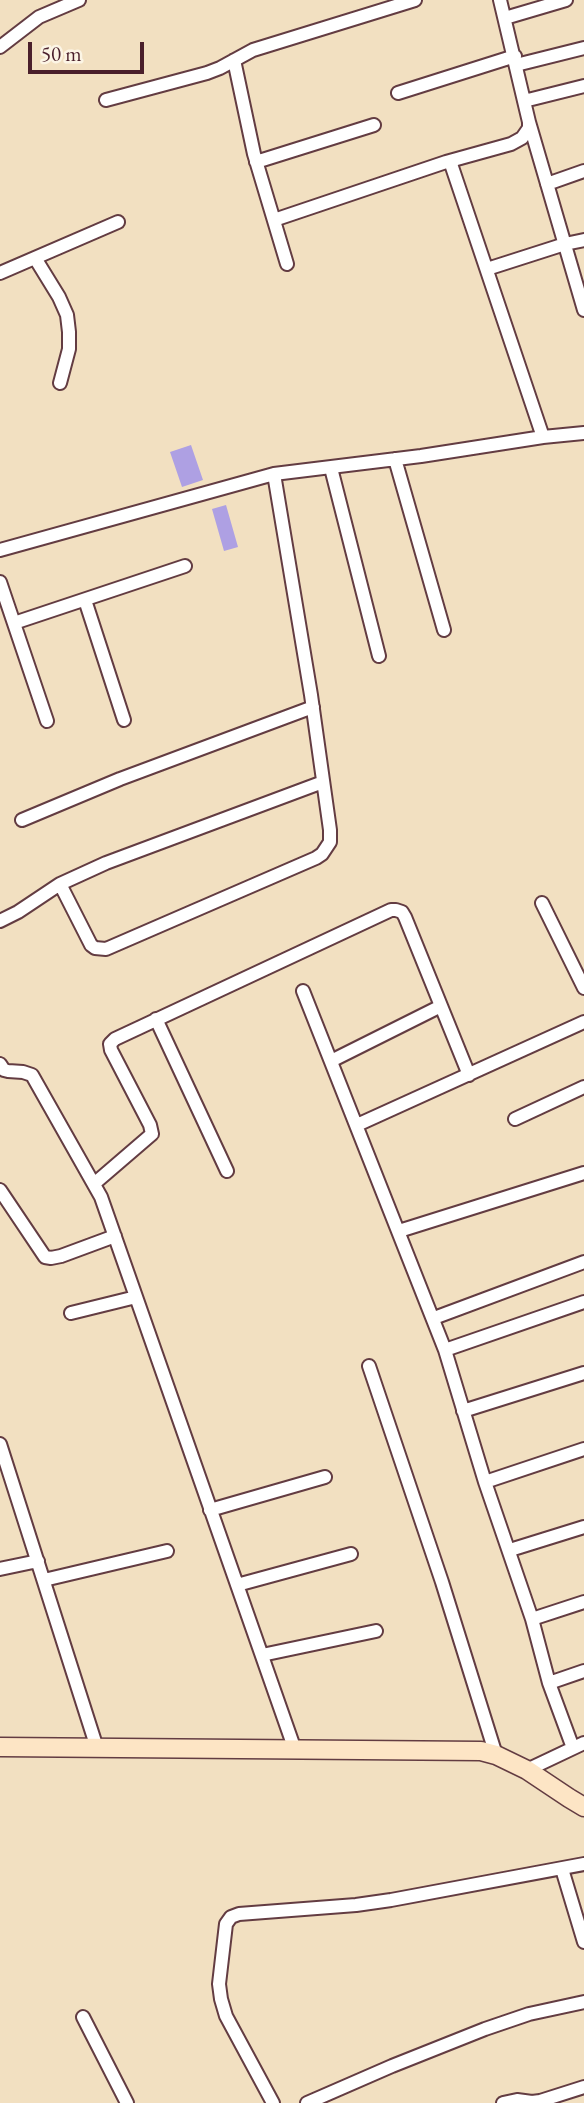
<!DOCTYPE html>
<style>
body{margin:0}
#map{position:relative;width:584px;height:2103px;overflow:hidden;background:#f2e0c1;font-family:"EB Garamond",serif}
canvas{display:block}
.scale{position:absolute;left:28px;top:42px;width:116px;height:32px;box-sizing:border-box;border:4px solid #4a1f2b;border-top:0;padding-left:9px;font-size:21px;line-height:24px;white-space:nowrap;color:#4a1f2b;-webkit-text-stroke:5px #fcf5e5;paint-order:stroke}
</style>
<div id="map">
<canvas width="584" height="2103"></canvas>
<div class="scale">50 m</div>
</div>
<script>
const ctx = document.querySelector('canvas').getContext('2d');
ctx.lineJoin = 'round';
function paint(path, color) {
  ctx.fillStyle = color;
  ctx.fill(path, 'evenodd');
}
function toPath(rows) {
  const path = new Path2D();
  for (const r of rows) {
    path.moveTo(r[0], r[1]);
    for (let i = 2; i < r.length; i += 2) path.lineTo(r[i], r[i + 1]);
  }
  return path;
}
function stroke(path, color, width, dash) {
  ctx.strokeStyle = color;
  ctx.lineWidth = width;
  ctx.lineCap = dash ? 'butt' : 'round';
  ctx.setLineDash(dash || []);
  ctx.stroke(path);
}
paint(toPath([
 [191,445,203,480,182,487,170,452],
 [226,505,238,547,224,551,212,509]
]), '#aea0e3');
const street = toPath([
 [505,18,566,0],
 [0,47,39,17,79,0],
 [234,60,254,154,287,264],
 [516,65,584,48],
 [398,93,515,56],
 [106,100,207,73,220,68,253,50,415,0],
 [524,101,584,86],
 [529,122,584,310],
 [450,161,543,437],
 [256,162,374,125],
 [547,184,584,171],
 [274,220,446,162,511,144,522,138,529,128,529,122,500,0],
 [35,258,59,297,67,315,69,332,69,349,60,383],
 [487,269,565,244,584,240],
 [0,273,118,222],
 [395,459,444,630],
 [331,468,379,656],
 [0,550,274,474,421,456,543,437,584,433],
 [0,582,47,721],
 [85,600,124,720],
 [14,623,185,566],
 [22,820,120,779,313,707],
 [60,884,91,945,95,948,106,949,316,858,322,854,330,842,330,830,311,695,274,474],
 [542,903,584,988],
 [0,921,18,912,60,884,106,863,323,782],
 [303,991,445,1350,485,1482,532,1619,549,1683,573,1748],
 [156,1019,227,1171],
 [331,1061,441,1006],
 [0,1064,4,1070,8,1071,23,1072,32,1075,101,1197,295,1750],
 [515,1119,584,1087],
 [357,1125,584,1022],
 [95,1183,152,1134,150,1125,111,1050,110,1044,115,1039,391,910,396,910,402,912,405,917,469,1075],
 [0,1190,45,1257,51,1258,61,1256,115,1236],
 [399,1231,584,1173],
 [71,1313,136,1297],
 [434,1318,584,1262],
 [445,1350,584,1302],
 [369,1366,442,1582,496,1755],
 [463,1411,584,1373],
 [0,1444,97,1748],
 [485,1482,584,1449],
 [210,1510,325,1477],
 [510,1550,584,1527],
 [0,1569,38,1561],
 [44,1580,167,1551],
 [237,1585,351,1554],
 [532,1619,584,1602],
 [262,1655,376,1631],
 [549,1683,584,1671],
 [527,1770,584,1743],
 [562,1869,584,1942],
 [83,2017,127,2103],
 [273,2103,226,2016,221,1999,219,1984,226,1924,231,1917,239,1914,356,1905,391,1900,584,1864],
 [307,2103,392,2066,485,2029,529,2014,584,2002],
 [503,2103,517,2100,532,2102,540,2101,584,2087]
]);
const secondary = toPath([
 [0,1747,481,1751,496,1755,527,1770,569,1798,584,1807]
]);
stroke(street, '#633c42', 16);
stroke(secondary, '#633c42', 21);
stroke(street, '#fff', 12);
stroke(secondary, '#fde5c5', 18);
</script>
